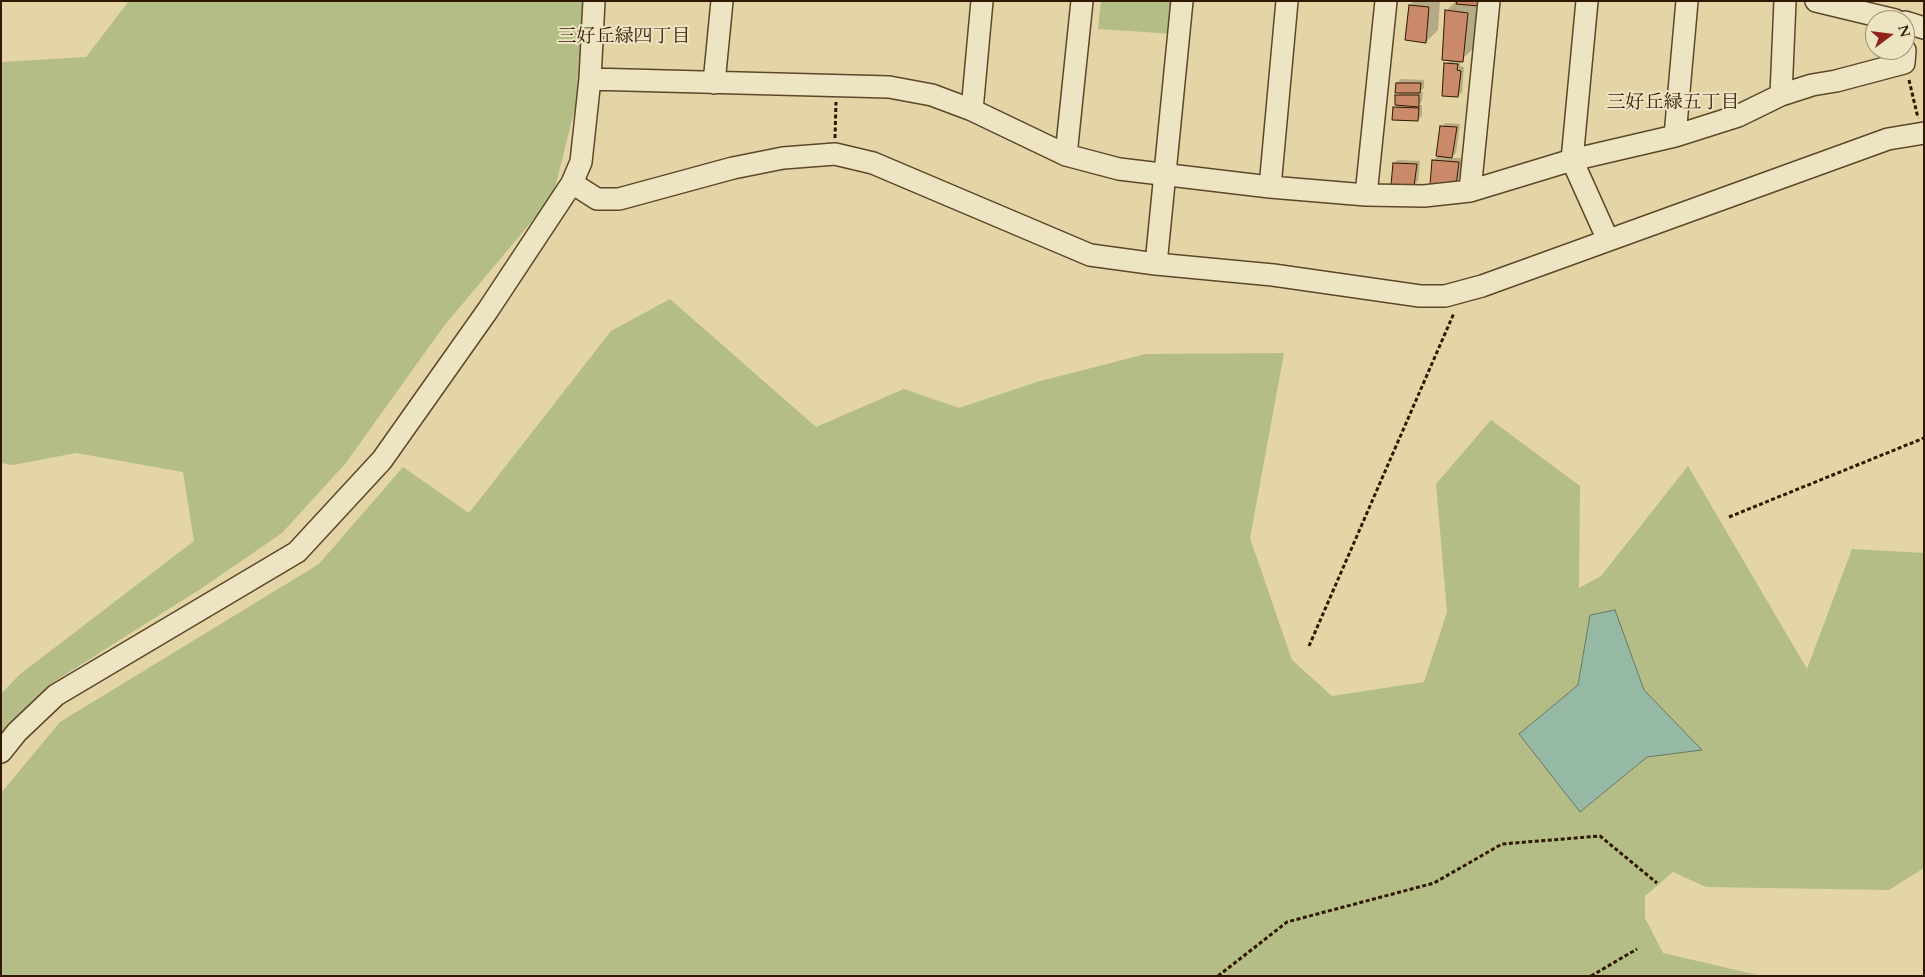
<!DOCTYPE html>
<meta charset="utf-8">
<style>
body{margin:0}
#map{position:relative;width:1925px;height:977px;overflow:hidden;background:#e3d5a5;font-family:Cardo,serif}
canvas{display:block}
.frame{position:absolute;inset:0;border:2px solid #301700;pointer-events:none}
.north{position:absolute;left:1865px;top:10px;width:50px;height:50px;box-sizing:border-box;background:#ede4c4;border:1px solid #a19276;border-radius:50%;rotate:75deg;font-size:14px;font-weight:700;line-height:20px;text-align:center;color:#301700}
.north::after{content:'';display:block;margin:auto;width:18px;height:22px;background:#8f2418;clip-path:polygon(50% 0,100% 100%,50% 72%,0 100%)}
</style>
<div id="map">
<canvas width="1925" height="977"></canvas>
<div class="frame"></div>
<div class="north">N</div>
</div>
<script>
const ctx = document.querySelector('canvas').getContext('2d');
ctx.lineJoin = 'round';
function paint(path, color) {
  ctx.fillStyle = color;
  ctx.fill(path, 'evenodd');
}
function toPath(rows) {
  const path = new Path2D();
  for (const r of rows) {
    path.moveTo(r[0], r[1]);
    for (let i = 2; i < r.length; i += 2) path.lineTo(r[i], r[i + 1]);
  }
  return path;
}
function stroke(path, color, width, dash) {
  ctx.strokeStyle = color;
  ctx.lineWidth = width;
  ctx.lineCap = dash ? 'butt' : 'round';
  ctx.setLineDash(dash || []);
  ctx.stroke(path);
}
function write(font, color, halo, rows, align = 'center') {
  ctx.font = font + ' Cardo,"Noto Serif JP",serif';
  ctx.lineWidth = 4;
  ctx.setLineDash([]);
  ctx.textBaseline = 'middle';
  ctx.strokeStyle = halo;
  ctx.fillStyle = color;
  for (const [text, x, y, turn = 0] of rows) {
    ctx.save();
    ctx.translate(x, y);
    ctx.rotate((+turn || 0) * Math.PI / 180);
    ctx.textAlign = isNaN(turn) ? turn : align;
    if (halo) ctx.strokeText(text, 0, 0);
    ctx.fillText(text, 0, 0);
    ctx.restore();
  }
}
paint(toPath([
 [129,1,585,1,579,92,553,196,444,326,345,464,282,533,202,588,52,683,1,739,1,694,19,675,194,541,183,472,76,453,13,465,1,463,1,62,86,57],
 [1101,1,1178,1,1174,34,1098,29],
 [670,299,816,427,904,389,959,408,1040,381,1146,354,1284,353,1250,538,1292,660,1332,696,1424,682,1447,612,1436,484,1491,420,1580,486,1579,588,1601,576,1688,466,1807,669,1852,549,1924,553,1924,868,1889,890,1706,887,1673,872,1645,896,1645,918,1663,953,1762,976,1,976,1,793,60,722,319,564,403,467,469,513,611,331]
]), '#b4bd86');
const water = toPath([
 [1615,610,1644,690,1702,750,1647,757,1580,812,1519,734,1578,685,1590,615,1615,610]
]);
paint(water, '#95b9a5');
stroke(water, '#6d7863', 1);
paint(toPath([
 [1414,1,1440,1,1438,30,1426,42,1407,39,1410,5],
 [1456,1,1483,1,1474,48,1461,60,1460,66,1464,67,1462,92,1458,96,1445,64,1450,60,1446,11],
 [1401,79,1424,80,1424,88,1419,92,1423,92,1422,101,1419,105,1422,105,1422,116,1418,120,1395,108,1398,104,1397,96,1401,92,1397,83],
 [1445,123,1460,124,1456,153,1451,158,1462,158,1459,181,1455,184,1433,161,1439,155,1442,127],
 [1398,160,1420,161,1418,181,1414,185,1394,163]
]), '#0003');
const building = toPath([
 [1457,1,1480,1,1479,6,1456,4,1457,1],
 [1409,5,1429,7,1426,43,1405,40,1409,5],
 [1445,10,1468,13,1463,62,1442,60,1445,10],
 [1444,63,1458,64,1457,70,1461,71,1458,97,1442,96,1444,63],
 [1396,83,1421,83,1420,93,1395,93,1396,83],
 [1395,95,1419,95,1419,107,1395,105,1395,95],
 [1393,107,1419,108,1418,121,1392,120,1393,107],
 [1440,126,1457,127,1452,158,1436,156,1440,126],
 [1432,160,1459,162,1456,186,1430,185,1432,160],
 [1393,163,1417,164,1414,186,1391,185,1393,163]
]);
paint(building, '#ca8a6a');
stroke(building, '#301700', 1);
const minor = toPath([
 [1587,1,1572,160,1608,240],
 [1816,1,1895,20],
 [1905,26,1905,22,1924,28],
 [590,79,889,87,932,95,972,110,1066,155,1119,169,1270,187,1366,195,1424,196,1470,191,1572,160,1675,136,1738,116,1781,95,1812,85,1836,81,1904,63,1905,50],
 [714,83,722,1],
 [1781,95,1785,1],
 [972,110,982,1],
 [1675,136,1687,1],
 [1066,155,1082,1],
 [572,183,597,199,619,199,733,168,783,158,835,154,873,163,1090,255,1156,264,1273,275,1420,296,1445,296,1482,286,1888,139,1924,133],
 [1270,187,1287,1],
 [1470,191,1489,1],
 [1366,195,1386,1],
 [1156,264,1182,1],
 [1,752,17,732,56,695,297,552,382,460,488,310,572,183,581,162,590,79,594,1]
]);
stroke(minor, '#5d4629', 24);
stroke(toPath([
 [1909,80,1918,118],
 [835,138,836,102],
 [1729,517,1924,438],
 [1309,646,1454,313],
 [1218,976,1287,922,1434,883,1502,844,1600,836,1657,883],
 [1591,976,1637,949]
]), '#301700', 3, [4, 2.5]);
stroke(minor, '#ede4c4', 21);
write('19px', '#301700', '#ede4c4', [
 ["三好丘緑四丁目",624,38],
 ["三好丘緑五丁目",1673,104]
]);
</script>
